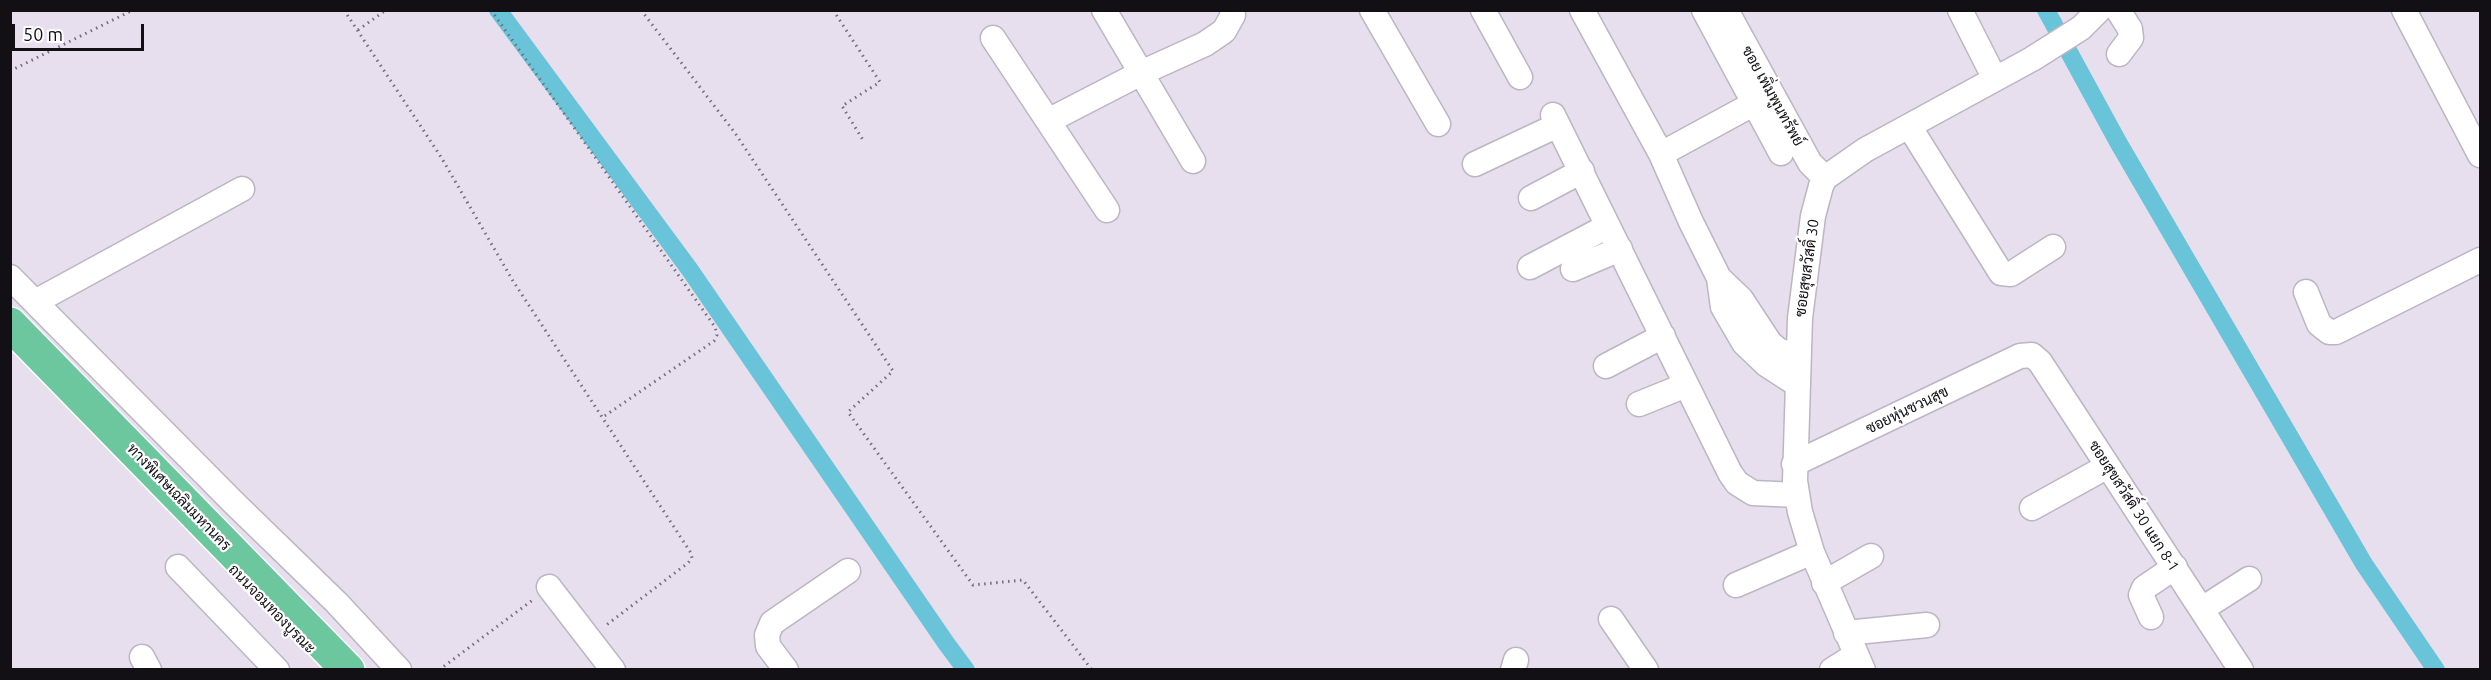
<!DOCTYPE html>
<meta charset="utf-8">
<style>
body{margin:0}
#map{position:relative;width:2491px;height:680px;overflow:hidden;background:#e8dfee;font-family:Ubuntu,sans-serif}
canvas{display:block}
.frame{position:absolute;inset:0;border:12px solid #131015;pointer-events:none}
.scale{position:absolute;left:12px;top:24px;width:132px;height:27px;box-sizing:border-box;border:3px solid #131015;border-top:0;padding-left:8px;font-size:18px;line-height:21px;white-space:nowrap;color:#131015;-webkit-text-stroke:4px #fff;paint-order:stroke}
</style>
<div id="map">
<canvas width="2491" height="680"></canvas>
<div class="frame"></div>
<div class="scale">50 m</div>
</div>
<script>
const ctx = document.querySelector('canvas').getContext('2d');
ctx.lineJoin = 'round';
function toPath(rows) {
  const path = new Path2D();
  for (const r of rows) {
    path.moveTo(r[0], r[1]);
    for (let i = 2; i < r.length; i += 2) path.lineTo(r[i], r[i + 1]);
  }
  return path;
}
function stroke(path, color, width, dash) {
  ctx.strokeStyle = color;
  ctx.lineWidth = width;
  ctx.lineCap = dash ? 'butt' : 'round';
  ctx.setLineDash(dash || []);
  ctx.stroke(path);
}
function write(font, color, halo, rows, align = 'center') {
  ctx.font = font + ' Ubuntu,Sarabun,sans-serif';
  ctx.lineWidth = 4.5;
  ctx.setLineDash([]);
  ctx.textBaseline = 'middle';
  ctx.strokeStyle = halo;
  ctx.fillStyle = color;
  for (const [text, x, y, turn = 0] of rows) {
    ctx.save();
    ctx.translate(x, y);
    ctx.rotate((+turn || 0) * Math.PI / 180);
    ctx.textAlign = isNaN(turn) ? turn : align;
    if (halo) ctx.strokeText(text, 0, 0);
    ctx.fillText(text, 0, 0);
    ctx.restore();
  }
}
stroke(toPath([
 [498,10,690,270,946,643,966,670],
 [2046,10,2118,142,2364,564,2436,670]
]), '#6ac4d9', 18);
const minor = toPath([
 [1104,10,1193,161],
 [1372,10,1438,124],
 [1483,10,1520,77],
 [1582,10,1661,154,1691,222,1719,278],
 [1704,10,1781,153],
 [1726,10,1810,163,1825,178],
 [1960,10,1995,79],
 [2118,10,2130,29,2131,38,2119,54],
 [2404,10,2480,155],
 [993,38,1107,210],
 [1553,115,1730,473,1737,483,1753,493,1797,495],
 [1048,121,1141,73,1205,44,1224,31,1233,15,1232,10],
 [1909,126,2001,273,2011,274,2053,247],
 [1661,154,1755,103],
 [1475,164,1558,125],
 [1531,198,1582,171],
 [1530,267,1608,226],
 [1573,269,1620,249],
 [10,277,234,503,337,603,399,670],
 [2306,292,2319,324,2329,332,2336,332,2480,260],
 [35,302,242,189],
 [1606,366,1663,336],
 [1798,385,1767,365,1744,343,1723,307,1719,278,1741,299,1770,343,1778,350,1798,358],
 [1639,404,1686,385],
 [1794,464,2020,356,2032,355,2040,362,2241,670],
 [2032,508,2108,466],
 [178,567,277,670],
 [1824,583,1871,556],
 [1736,585,1812,552],
 [549,587,613,670],
 [2202,609,2249,579],
 [2151,617,2141,595,2144,588,2175,567],
 [1611,619,1646,670],
 [1846,633,1927,625],
 [142,657,149,670],
 [786,670,768,646,767,635,772,623,848,571],
 [1513,670,1516,660],
 [1832,670,1856,655],
 [1863,670,1812,552,1800,512,1795,481,1800,318,1813,216,1821,186,1825,178,1865,150,2032,59,2081,28,2099,10]
]);
const highway = toPath([
 [10,324,348,670]
]);
stroke(minor, '#bdb5c3', 27);
stroke(highway, '#fff', 36);
stroke(toPath([
 [344,10,441,157,513,281,691,553,692,558,688,563,605,626],
 [491,10,715,327,717,335,714,341,603,417],
 [641,10,735,133,893,371,848,412,973,585,1023,580,1092,670],
 [833,10,880,82,842,106,863,140],
 [358,30,386,10],
 [10,71,133,10],
 [439,670,534,599]
]), '#746e77', 3, [1.5, 4.5]);
stroke(minor, '#fff', 24);
stroke(highway, '#6cc79e', 33);
write('15px', '#131015', '#fff', [
 ["ซอย เพิ่มพูนทรัพย์",1773,96,61],
 ["ซอยสุขสวัสดิ์ 30",1807,268,-82],
 ["ซอยหุ่นชวนสุข",1907,410,-26],
 ["ทางพิเศษเฉลิมมหานคร",179,497,46],
 ["ซอยสุขสวัสดิ์ 30 แยก 8-1",2134,506,57],
 ["ถนนจอมทองบูรณะ",272,609,46]
]);
</script>
